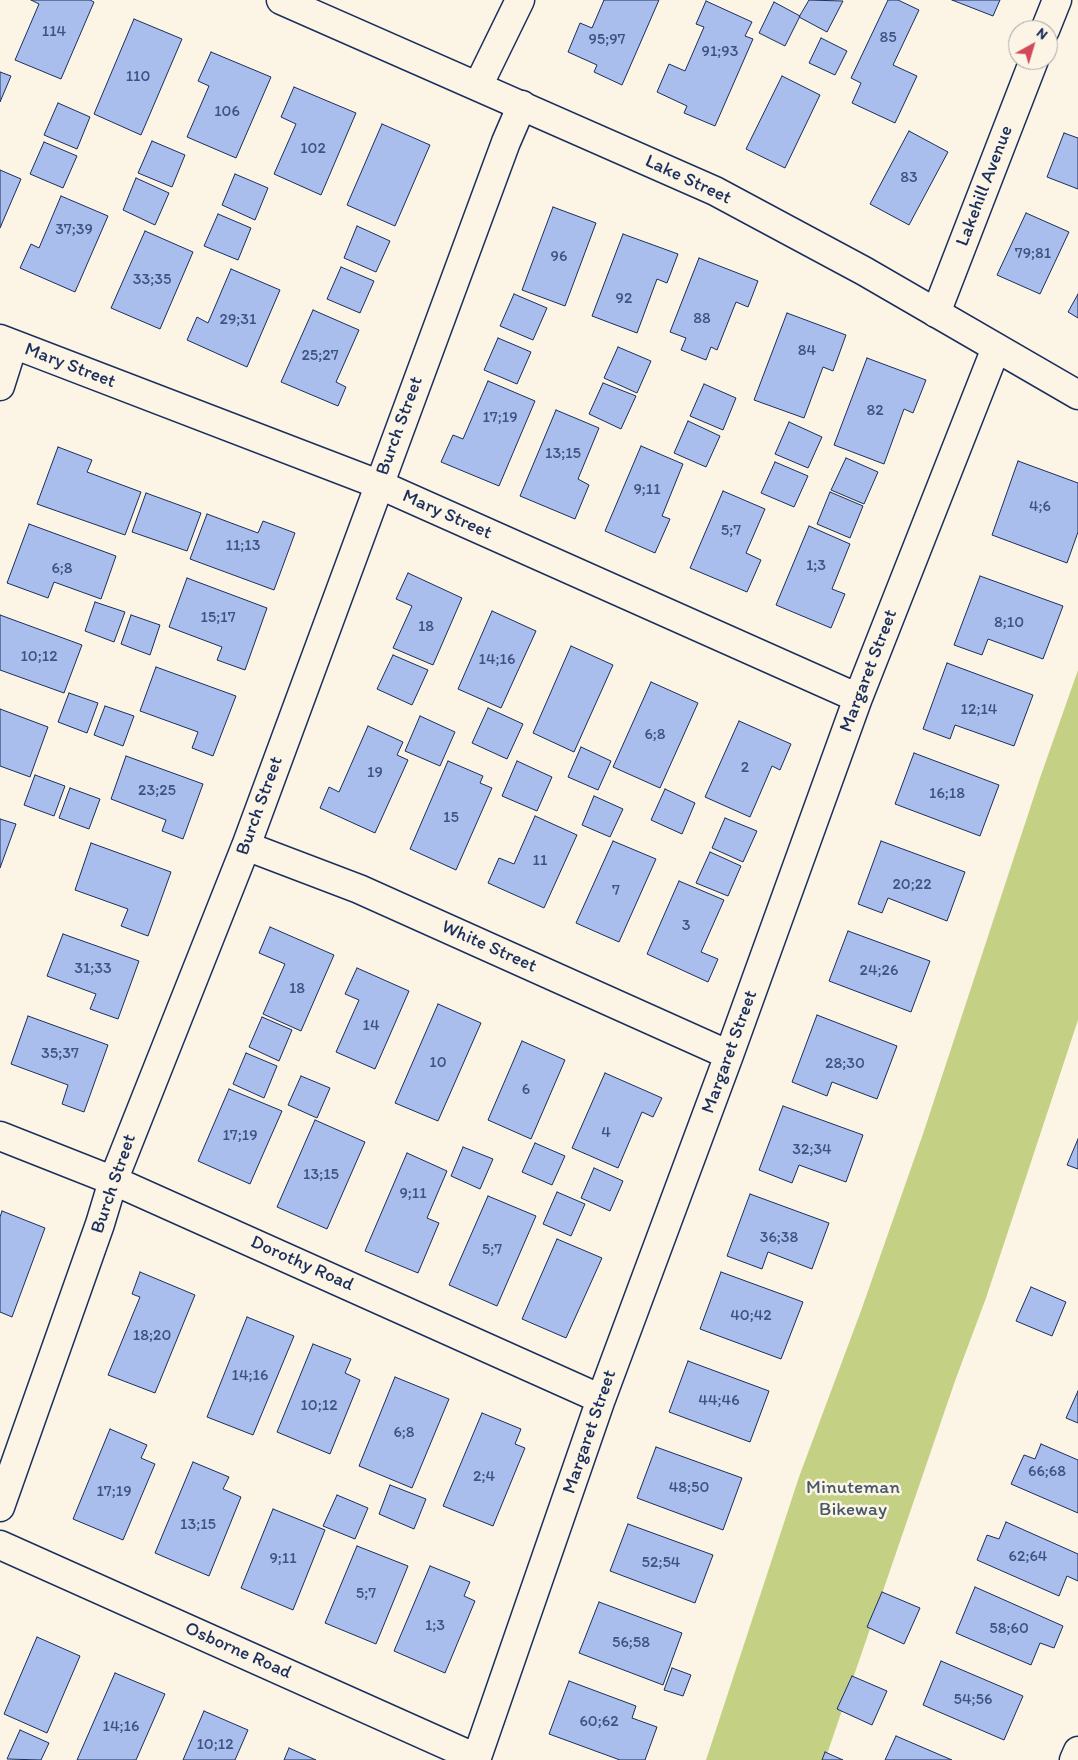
<!DOCTYPE html>
<style>
body{margin:0}
#map{position:relative;width:1078px;height:1760px;overflow:hidden;background:#fcf5e5;font-family:Itim,sans-serif}
canvas{display:block}
.north{position:absolute;left:1008px;top:20px;width:50px;height:50px;box-sizing:border-box;background:#fcf5e5;border:1px solid #a2a6af;border-radius:50%;rotate:39deg;font-size:14px;font-weight:700;line-height:20px;text-align:center;color:#1b2f5e}
.north::after{content:'';display:block;margin:auto;width:18px;height:22px;background:#d1495b;clip-path:polygon(50% 0,100% 100%,50% 72%,0 100%)}
</style>
<div id="map">
<canvas width="1078" height="1760"></canvas>
<div class="north">N</div>
</div>
<script>
const ctx = document.querySelector('canvas').getContext('2d');
ctx.lineJoin = 'round';
function paint(path, color) {
  ctx.fillStyle = color;
  ctx.fill(path, 'evenodd');
}
function toPath(rows) {
  const path = new Path2D();
  for (const r of rows) {
    path.moveTo(r[0], r[1]);
    for (let i = 2; i < r.length; i += 2) path.lineTo(r[i], r[i + 1]);
  }
  return path;
}
function stroke(path, color, width, dash) {
  ctx.strokeStyle = color;
  ctx.lineWidth = width;
  ctx.lineCap = dash ? 'butt' : 'round';
  ctx.setLineDash(dash || []);
  ctx.stroke(path);
}
function write(font, color, halo, rows, align = 'center') {
  ctx.font = font + ' Itim,sans-serif';
  ctx.lineWidth = 5;
  ctx.setLineDash([]);
  ctx.textBaseline = 'middle';
  ctx.strokeStyle = halo;
  ctx.fillStyle = color;
  for (const [text, x, y, turn = 0] of rows) {
    ctx.save();
    ctx.translate(x, y);
    ctx.rotate((+turn || 0) * Math.PI / 180);
    ctx.textAlign = isNaN(turn) ? turn : align;
    if (halo) ctx.strokeText(text, 0, 0);
    ctx.fillText(text, 0, 0);
    ctx.restore();
  }
}
paint(toPath([
 [1078,670,1078,1020,986,1298,955,1381,825,1760,706,1760,799,1477,862,1308,924,1131,1040,778]
]), '#c4d185');
const building = toPath([
 [31,0,90,0,94,2,61,79,15,60,39,4,31,0],
 [604,0,659,0,622,85,594,72,597,65,568,52,580,23,592,28,604,0],
 [809,0,843,1,827,32,799,17,809,0],
 [888,0,898,0,919,10,893,65,917,76,895,123,852,103,861,83,851,78,888,0],
 [952,0,1000,0,993,16,952,0],
 [706,1,752,22,745,36,753,39,715,126,684,113,687,106,657,92,669,64,685,71,704,27,696,24,706,1],
 [774,2,800,16,785,46,759,33,774,2],
 [134,19,182,39,141,135,94,114,134,19],
 [821,38,847,51,835,75,809,63,821,38],
 [211,52,271,77,236,158,187,137,209,86,198,81,211,52],
 [0,72,11,76,0,102,0,72],
 [782,76,820,95,785,168,746,149,782,76],
 [294,87,356,113,321,195,274,174,296,124,281,117,294,87],
 [58,103,90,117,77,149,44,135,58,103],
 [382,124,430,145,395,226,347,205,382,124],
 [909,131,948,152,909,225,870,204,909,131],
 [1064,133,1078,138,1078,189,1047,177,1064,133],
 [152,141,185,155,172,187,138,173,152,141],
 [44,142,77,156,63,188,30,174,44,142],
 [0,170,21,179,0,228,0,170],
 [235,174,268,188,255,220,222,205,235,174],
 [136,178,169,193,155,225,123,210,136,178],
 [61,196,108,216,75,292,20,268,31,244,39,248,61,196],
 [553,207,596,223,565,306,522,290,553,207],
 [1026,213,1069,232,1040,294,997,275,1026,213],
 [218,214,251,228,238,260,204,246,218,214],
 [357,226,390,241,376,272,344,258,357,226],
 [145,231,193,252,160,329,111,308,145,231],
 [623,234,678,254,667,283,657,279,637,333,592,316,623,234],
 [699,258,758,281,748,307,736,302,717,350,711,347,706,360,681,350,686,338,670,332,699,258],
 [341,267,374,281,360,313,327,299,341,267],
 [231,269,280,290,247,367,187,340,197,317,208,323,231,269],
 [514,294,547,308,533,340,500,326,514,294],
 [1078,294,1078,318,1068,312,1078,294],
 [313,310,359,330,336,382,346,387,338,406,281,382,313,310],
 [787,313,846,335,833,371,823,367,804,418,754,400,787,313],
 [498,338,531,352,517,384,484,370,498,338],
 [618,347,651,361,637,393,604,378,618,347],
 [867,358,926,380,913,413,904,409,884,464,834,445,867,358],
 [488,381,535,401,499,486,441,462,453,435,463,439,488,381],
 [603,383,636,396,621,429,589,414,603,383],
 [704,384,736,398,723,430,690,416,704,384],
 [556,410,599,428,578,479,589,485,575,519,520,496,556,410],
 [688,421,720,436,706,467,674,453,688,421],
 [789,422,822,437,808,468,775,454,789,422],
 [641,446,683,464,662,516,670,519,655,553,605,531,641,446],
 [58,447,92,460,87,472,141,492,125,535,37,504,58,447],
 [846,458,878,472,864,504,831,490,846,458],
 [1018,461,1078,483,1078,532,1067,563,992,535,1018,461],
 [775,462,808,476,794,507,761,493,775,462],
 [723,491,765,509,746,553,761,560,747,592,690,568,723,491],
 [830,492,863,506,850,538,817,524,830,492],
 [146,493,201,513,187,551,132,532,146,493],
 [207,514,258,533,263,521,295,533,274,590,190,559,207,514],
 [29,524,116,556,101,599,54,582,48,598,7,583,29,524],
 [809,526,850,544,832,589,845,594,831,628,776,605,809,526],
 [408,573,462,598,433,665,393,648,412,606,396,599,408,573],
 [980,576,1063,606,1043,659,988,639,982,655,954,645,980,576],
 [187,578,267,608,245,670,217,660,222,647,169,627,187,578],
 [95,602,125,612,114,642,85,631,95,602],
 [492,611,536,631,501,708,458,689,492,611],
 [0,615,82,645,64,693,0,670,0,615],
 [131,615,160,625,150,655,121,644,131,615],
 [571,646,613,665,574,752,533,733,571,646],
 [393,655,428,670,412,705,377,689,393,655],
 [947,663,1033,695,1014,746,955,725,950,739,923,729,947,663],
 [156,667,236,696,213,756,192,748,198,732,140,711,156,667],
 [651,682,698,703,660,788,613,767,651,682],
 [69,693,98,703,87,733,58,722,69,693],
 [105,706,134,716,123,746,94,735,105,706],
 [488,708,523,724,507,759,472,743,488,708],
 [0,709,48,727,30,777,0,766,0,709],
 [420,716,455,732,440,766,405,751,420,716],
 [739,721,791,744,780,770,772,766,750,817,705,797,739,721],
 [368,726,403,742,397,755,408,760,375,833,320,808,329,787,339,792,368,726],
 [581,747,611,761,598,790,568,777,581,747],
 [914,753,999,785,980,836,895,804,914,753],
 [126,756,203,784,183,839,162,831,166,820,111,799,126,756],
 [448,761,483,776,480,783,492,788,456,870,410,849,448,761],
 [517,761,552,777,537,811,502,796,517,761],
 [35,775,65,786,54,816,24,805,35,775],
 [70,788,100,799,89,829,59,818,70,788],
 [665,789,695,803,682,834,651,820,665,789],
 [594,796,623,809,610,837,582,825,594,796],
 [535,816,577,835,544,908,488,883,499,858,514,864,535,816],
 [725,818,757,831,743,862,712,848,725,818],
 [0,819,16,824,0,868,0,819],
 [613,841,656,859,619,942,576,923,613,841],
 [881,841,965,872,947,921,888,898,882,913,858,904,881,841],
 [91,843,171,872,148,936,121,926,128,909,75,890,91,843],
 [710,852,741,866,728,896,696,883,710,852],
 [679,881,724,900,701,952,718,959,708,982,647,954,679,881],
 [270,927,334,955,301,1031,263,1014,285,964,259,953,270,927],
 [848,931,930,961,911,1012,829,981,848,931],
 [63,934,139,961,118,1019,90,1009,96,994,47,976,63,934],
 [357,968,409,991,375,1069,336,1052,359,1000,345,994,357,968],
 [438,1004,481,1023,438,1121,395,1103,438,1004],
 [817,1015,897,1046,877,1099,832,1082,827,1096,792,1082,817,1015],
 [28,1016,108,1045,84,1112,62,1104,68,1085,11,1064,28,1016],
 [262,1017,292,1030,279,1061,249,1047,262,1017],
 [522,1041,565,1060,531,1139,488,1120,522,1041],
 [246,1053,277,1066,264,1098,233,1084,246,1053],
 [605,1073,662,1098,653,1117,642,1112,618,1168,572,1148,605,1073],
 [301,1076,330,1088,317,1118,288,1105,301,1076],
 [229,1089,282,1111,250,1184,198,1161,229,1089],
 [783,1106,863,1135,846,1182,799,1165,792,1183,759,1170,783,1106],
 [315,1120,365,1142,327,1229,277,1207,315,1120],
 [1078,1139,1078,1169,1067,1165,1078,1139],
 [535,1143,565,1156,552,1185,522,1172,535,1143],
 [463,1147,493,1159,480,1189,451,1176,463,1147],
 [407,1153,447,1171,427,1218,439,1223,418,1273,365,1251,407,1153],
 [594,1168,623,1181,610,1211,581,1198,594,1168],
 [557,1192,585,1204,571,1236,543,1224,557,1192],
 [750,1194,829,1223,812,1269,768,1252,762,1269,727,1256,750,1194],
 [488,1196,536,1216,497,1306,449,1285,488,1196],
 [2,1211,45,1228,12,1317,0,1312,0,1217,2,1211],
 [557,1239,602,1258,566,1338,522,1319,557,1239],
 [140,1272,195,1295,155,1393,108,1375,140,1297,132,1294,140,1272],
 [721,1272,803,1302,781,1359,700,1329,721,1272],
 [1031,1287,1066,1302,1052,1336,1016,1321,1031,1287],
 [247,1317,294,1336,253,1435,207,1417,247,1317],
 [313,1344,351,1359,345,1373,360,1380,330,1454,277,1432,313,1344],
 [688,1361,769,1391,750,1442,669,1412,688,1361],
 [395,1377,449,1399,412,1488,359,1466,395,1377],
 [1078,1391,1078,1423,1066,1418,1078,1391],
 [482,1413,521,1429,515,1444,525,1448,493,1526,443,1506,482,1413],
 [110,1429,147,1445,141,1458,155,1464,123,1540,73,1519,110,1429],
 [1041,1444,1078,1460,1078,1513,1011,1484,1024,1455,1035,1459,1041,1444],
 [656,1447,742,1478,723,1530,637,1498,656,1447],
 [193,1462,229,1477,223,1489,241,1497,209,1576,155,1553,193,1462],
 [390,1485,426,1499,414,1529,379,1514,390,1485],
 [337,1495,368,1508,355,1539,323,1526,337,1495],
 [273,1509,325,1530,293,1610,241,1588,273,1509],
 [1006,1522,1078,1554,1078,1581,1067,1576,1059,1596,977,1560,987,1535,999,1539,1006,1522],
 [628,1524,713,1555,695,1603,610,1571,628,1524],
 [357,1546,408,1566,376,1644,325,1623,357,1546],
 [430,1566,470,1582,464,1596,475,1601,445,1673,394,1651,430,1566],
 [975,1587,1063,1626,1054,1648,1040,1643,1031,1665,956,1633,975,1587],
 [882,1592,920,1608,904,1644,867,1627,882,1592],
 [599,1602,682,1633,663,1685,579,1653,599,1602],
 [37,1637,80,1656,47,1733,4,1714,37,1637],
 [941,1661,1023,1696,1004,1740,923,1705,941,1661],
 [672,1668,691,1675,683,1696,664,1690,672,1668],
 [115,1673,165,1694,136,1760,77,1760,115,1673],
 [852,1676,887,1691,872,1725,837,1709,852,1676],
 [569,1681,636,1706,632,1718,657,1727,645,1760,620,1760,549,1734,569,1681],
 [204,1711,248,1730,235,1760,183,1760,204,1711],
 [20,1730,49,1743,41,1760,7,1759,20,1730],
 [896,1736,952,1760,885,1760,896,1736],
 [289,1748,316,1760,284,1760,289,1748],
 [825,1752,843,1760,822,1760,825,1752]
]);
paint(building, '#a9beed');
stroke(building, '#1b2f5e', 1);
const street = toPath([
 [1045,30,1057,0],
 [478,86,520,0],
 [936,313,1034,60],
 [0,339,378,484,858,698],
 [0,386,13,345],
 [246,846,359,889,729,1055],
 [0,1136,119,1183,601,1399],
 [0,1507,100,1224,113,1181,246,846,506,142,522,105],
 [0,1545,476,1758],
 [476,1760,601,1399,729,1055,858,698,996,348],
 [1074,1760,1078,1751]
]);
const secondary = toPath([
 [281,0,715,191,864,271,1078,395]
]);
stroke(street, '#1b2f5e', 31);
stroke(secondary, '#1b2f5e', 31);
stroke(street, '#fcf5e5', 28);
stroke(secondary, '#fcf5e5', 28);
write('16px', '#3e5382', null, [
 ["114",54,32],
 ["85",888,38],
 ["95;97",607,40],
 ["91;93",720,52],
 ["110",138,77],
 ["106",227,112],
 ["102",313,149],
 ["83",909,178],
 ["37;39",74,230],
 ["79;81",1033,254],
 ["96",559,257],
 ["33;35",152,280],
 ["92",624,299],
 ["88",702,319],
 ["29;31",238,320],
 ["84",807,351],
 ["25;27",320,356],
 ["82",875,411],
 ["17;19",500,418],
 ["13;15",563,454],
 ["9;11",647,490],
 ["4;6",1040,507],
 ["5;7",731,531],
 ["11;13",243,546],
 ["1;3",816,566],
 ["6;8",62,569],
 ["15;17",218,618],
 ["8;10",1009,623],
 ["18",426,627],
 ["10;12",39,657],
 ["14;16",497,660],
 ["12;14",979,710],
 ["6;8",655,735],
 ["2",745,768],
 ["19",375,773],
 ["23;25",157,791],
 ["16;18",947,794],
 ["15",451,818],
 ["11",540,861],
 ["20;22",912,885],
 ["7",616,891],
 ["3",686,926],
 ["31;33",93,969],
 ["24;26",879,971],
 ["18",297,989],
 ["14",371,1026],
 ["35;37",60,1054],
 ["10",438,1063],
 ["28;30",845,1064],
 ["6",526,1090],
 ["4",606,1133],
 ["17;19",240,1136],
 ["32;34",812,1150],
 ["13;15",321,1175],
 ["9;11",413,1194],
 ["36;38",779,1238],
 ["5;7",492,1250],
 ["40;42",751,1316],
 ["18;20",152,1336],
 ["14;16",250,1376],
 ["44;46",719,1401],
 ["10;12",319,1406],
 ["6;8",404,1433],
 ["66;68",1047,1472],
 ["2;4",484,1477],
 ["48;50",689,1488],
 ["17;19",114,1492],
 ["13;15",198,1525],
 ["62;64",1028,1557],
 ["9;11",283,1559],
 ["52;54",661,1563],
 ["5;7",366,1594],
 ["1;3",435,1626],
 ["58;60",1009,1629],
 ["56;58",631,1643],
 ["54;56",973,1700],
 ["60;62",599,1722],
 ["14;16",121,1727],
 ["10;12",215,1745]
]);
write('19px', '#1b2f5e', '#fcf5e5', [
 ["Lake Street",688,180,25],
 ["Lakehill Avenue",985,186,-69],
 ["Mary Street",70,366,21],
 ["Burch Street",400,426,-70],
 ["Mary Street",447,515,24],
 ["Margaret Street",869,671,-69],
 ["Burch Street",260,806,-70],
 ["White Street",489,947,24],
 ["Margaret Street",730,1052,-70],
 ["Burch Street",114,1184,-71],
 ["Dorothy Road",302,1264,24],
 ["Margaret Street",590,1432,-71],
 ["Osborne Road",238,1651,24]
]);
write('19px', '#455868', '#fcf5e5', [
 ["Minuteman",853,1488],
 ["Bikeway",853,1510]
]);
</script>
